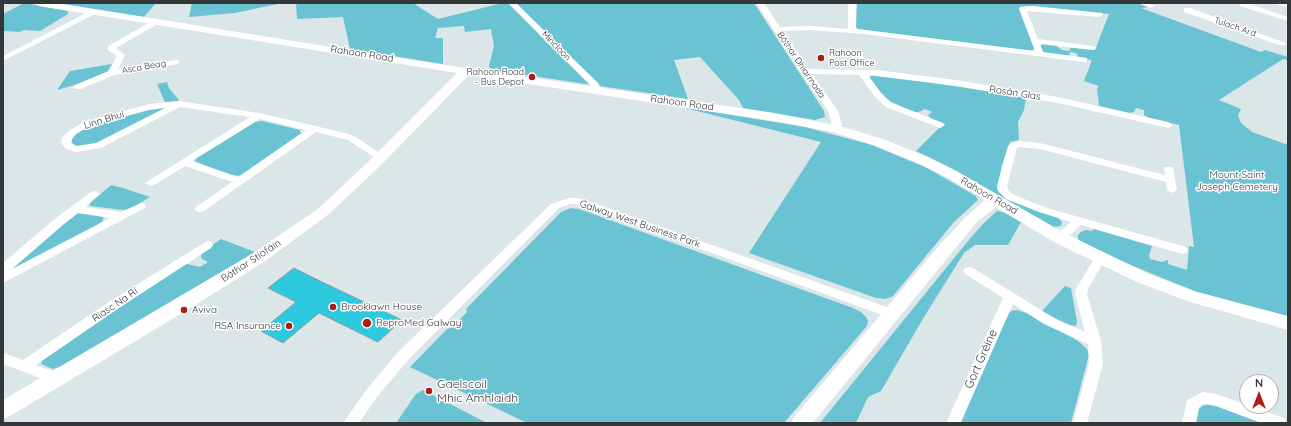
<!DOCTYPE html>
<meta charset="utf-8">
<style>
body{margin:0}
#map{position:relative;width:1291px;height:426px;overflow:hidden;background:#dae6e8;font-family:Quicksand,sans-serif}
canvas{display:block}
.frame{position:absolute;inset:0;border:4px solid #333738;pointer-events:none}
.north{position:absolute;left:1239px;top:374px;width:40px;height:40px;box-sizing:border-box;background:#fff;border:1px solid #adafaf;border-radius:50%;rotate:0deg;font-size:11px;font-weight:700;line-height:16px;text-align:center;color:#333738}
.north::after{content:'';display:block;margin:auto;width:14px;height:18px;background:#ad1d15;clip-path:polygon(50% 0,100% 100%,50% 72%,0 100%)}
</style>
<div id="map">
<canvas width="1291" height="426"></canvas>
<div class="frame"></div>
<div class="north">N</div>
</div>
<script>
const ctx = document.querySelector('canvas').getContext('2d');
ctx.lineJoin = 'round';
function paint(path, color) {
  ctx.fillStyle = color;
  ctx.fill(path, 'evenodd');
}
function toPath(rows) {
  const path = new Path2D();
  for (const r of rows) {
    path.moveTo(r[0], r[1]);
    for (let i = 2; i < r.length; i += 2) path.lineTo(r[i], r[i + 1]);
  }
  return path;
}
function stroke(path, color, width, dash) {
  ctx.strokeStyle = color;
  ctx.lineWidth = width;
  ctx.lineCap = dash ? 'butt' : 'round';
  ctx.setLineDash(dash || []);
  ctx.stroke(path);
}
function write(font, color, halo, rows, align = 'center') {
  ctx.font = font + ' Quicksand,sans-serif';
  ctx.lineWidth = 3;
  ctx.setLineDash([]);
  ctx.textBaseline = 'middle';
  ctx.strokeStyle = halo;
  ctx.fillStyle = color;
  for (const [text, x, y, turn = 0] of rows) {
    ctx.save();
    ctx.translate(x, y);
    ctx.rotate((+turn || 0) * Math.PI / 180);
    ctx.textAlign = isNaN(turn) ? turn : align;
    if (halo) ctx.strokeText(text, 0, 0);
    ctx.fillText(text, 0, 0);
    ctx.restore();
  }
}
paint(toPath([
 [24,3,68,11,68,14,40,31,24,30,20,32,3,31,3,14],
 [52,3,156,3,144,17],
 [192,3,282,3,235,13,189,17],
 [296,3,413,3,438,19,503,3,754,3,824,111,825,117,815,120,743,108,739,100,700,57,674,60,688,99,491,70,489,66,494,46,491,29,465,32,464,26,438,28,435,38,443,38,443,64,350,49,343,17,297,19],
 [857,3,1138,3,1150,7,1141,8,1190,26,1261,52,1265,50,1288,57,1288,60,1283,59,1219,100,1241,109,1238,115,1241,123,1252,132,1288,145,1288,317,1194,291,1116,259,1080,241,1078,239,1078,235,1081,232,1086,230,1092,231,1094,229,1152,246,1149,255,1150,259,1162,262,1168,260,1168,264,1187,270,1189,246,1194,247,1179,125,1149,118,1144,115,1144,110,1136,108,1134,112,1130,113,1099,106,1097,88,1099,86,1084,81,1092,60,1079,58,1076,53,1070,52,1069,56,1044,53,1041,47,1041,45,1044,44,1055,45,1062,50,1069,51,1071,48,1074,48,1095,50,1109,14,1029,6,1020,7,1034,47,1034,49,1031,51,858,29,856,27],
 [112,64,107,72,78,84,57,90,70,71],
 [873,75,921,81,1026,97,1024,110,1018,122,1019,140,1010,142,1002,165,997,189,1007,199,1057,217,1062,222,1061,226,1053,227,951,168,916,151,943,124,930,118,928,115,932,112,925,109,919,112,914,112,887,100,869,78],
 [167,82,169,88,179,100,178,101,165,102,157,84],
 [677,106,805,127,872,145,927,168,976,196,978,200,954,222,893,296,885,299,876,298,749,253,821,142],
 [167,107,103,142,86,146,77,146,72,143,71,140,81,128,149,109],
 [262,121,300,130,300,132,303,133,241,176,231,175,212,169,195,161,196,158,254,122],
 [111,185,123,188,150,197,130,209,124,210,90,206,90,203],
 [571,208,579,209,853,308,861,312,866,317,868,321,867,326,784,423,527,423,410,367,447,329,451,328,467,312,466,309,561,212],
 [997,211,1003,212,1021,222,1008,245,975,245,964,253,924,317,881,391,868,397,856,423,820,423,968,241,983,224],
 [80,213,104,216,102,222,98,226,8,272,75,214],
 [221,239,255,252,65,365,53,369,41,364,43,358,181,266,187,264,200,267,208,262,201,258,201,254,204,251],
 [1065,286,1071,288,1077,322,1076,326,1065,324,1042,311],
 [1017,310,1029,314,1078,341,1087,349,1089,355,1071,423,961,423,1008,314,1011,311],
 [423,390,487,423,396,423,416,394],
 [1209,404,1211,404,1264,423,1196,423,1199,409,1202,406]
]), '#6ac3d2');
const building = toPath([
 [294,268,322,282,402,320,378,342,319,313,283,343,261,331,296,302,268,288,294,268]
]);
paint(building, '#2dc9de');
stroke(building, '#909b9d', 1);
paint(toPath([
 [508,3,516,3,598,83,602,90,601,92,595,92,591,86,508,3],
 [756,3,764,3,780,27,810,26,848,29,848,3,856,3,856,29,1035,51,1019,9,1020,7,1033,6,1102,13,1103,15,1099,17,1027,11,1038,39,1093,46,1097,48,1093,50,1040,44,1043,52,1087,58,1087,62,1084,62,864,34,810,30,783,31,808,69,877,70,956,80,1058,97,1168,122,1173,125,1168,128,1058,103,956,86,868,75,881,93,892,103,943,123,945,125,940,128,886,107,875,97,859,75,812,74,838,111,842,125,838,131,832,131,830,129,832,125,828,111,756,3],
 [1137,3,1149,3,1155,6,1151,8,1137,3],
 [1240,3,1247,3,1288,17,1288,21,1240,6,1240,3],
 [1277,3,1288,3,1288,7,1278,5,1277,3],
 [1184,8,1190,8,1286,43,1285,45,1279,45,1184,12,1184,8],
 [92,10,98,10,99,12,3,61,3,56,92,10],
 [154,20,160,20,161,22,116,48,125,55,118,69,175,60,178,60,179,62,178,64,114,75,81,89,75,89,74,87,75,85,109,71,117,56,108,50,108,46,154,20],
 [179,101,259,113,341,132,354,136,386,157,381,160,377,159,348,140,316,132,204,211,200,212,196,211,195,209,196,207,232,182,185,166,154,185,150,186,145,183,250,117,180,107,101,148,76,152,66,149,61,143,62,138,70,130,84,122,149,104,179,101],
 [165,108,96,143,76,146,71,143,72,139,76,134,90,126,149,110,165,108],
 [260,119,306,130,238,177,192,161,260,119],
 [1020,141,1040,143,1165,175,1164,169,1165,167,1173,167,1177,190,1172,193,1167,190,1166,182,1040,149,1020,147,1017,148,1007,186,1008,190,1014,195,1047,208,1186,247,1188,250,1186,253,1182,254,1081,225,1064,241,1056,241,1054,238,1056,235,1071,222,1039,212,1006,199,998,191,997,186,1008,146,1010,144,1020,141],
 [95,191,100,194,85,207,121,212,141,203,145,204,146,206,145,208,3,283,3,263,56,218,91,192,95,191],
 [78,213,110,218,12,269,64,224,78,213],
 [569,198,577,198,602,206,898,311,899,314,898,317,893,319,888,317,594,210,576,204,570,204,559,208,409,359,377,397,359,423,343,423,367,389,399,351,551,204,569,198],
 [207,241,211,242,213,245,211,248,116,310,36,365,61,374,63,378,61,382,56,384,3,364,3,353,23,360,106,304,207,241],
 [1100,254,1104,255,1106,258,1088,289,1087,294,1101,341,1103,364,1087,423,1073,423,1089,364,1088,344,1044,324,1013,304,960,423,946,423,1003,298,965,274,963,271,965,268,969,267,973,268,1054,318,1085,332,1075,294,1076,289,1096,255,1100,254],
 [1203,392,1216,394,1284,418,1286,423,1261,423,1216,406,1204,404,1199,407,1196,423,1182,423,1187,400,1203,392]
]), '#fff');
paint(toPath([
 [34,3,57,3,425,62,774,113,840,126,886,140,930,158,958,172,1066,234,1149,274,1197,292,1288,316,1288,330,1187,301,1137,282,1054,242,996,207,978,221,954,250,813,423,791,423,794,417,942,242,968,215,985,200,948,178,920,164,876,146,833,132,774,121,469,75,378,168,329,214,264,262,179,315,10,416,3,419,3,400,252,254,319,208,368,162,457,73,39,6,34,3]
]), '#fff');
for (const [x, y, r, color] of [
 [821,58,4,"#ad1d15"],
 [532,77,4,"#ad1d15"],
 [333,307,4,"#ad1d15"],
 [184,310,4,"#ad1d15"],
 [367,323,5,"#ad1d15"],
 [289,326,4,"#ad1d15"],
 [429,391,4,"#ad1d15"]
]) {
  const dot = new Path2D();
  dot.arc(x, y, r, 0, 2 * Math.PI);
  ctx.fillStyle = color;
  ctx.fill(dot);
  stroke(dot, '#fff', 1.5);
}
write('9px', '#333738', '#fff', [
 ["Tulach Ard",1235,27,19],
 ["Mincloon",556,46,45],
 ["Bóthar Dhiarmada",801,65,56],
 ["Asca Beag",144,67,-10]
]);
write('9px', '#333738', '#fff', [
 ["Rahoon",829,53],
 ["Post Office",829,63],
 ["Rahoon Road",524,72,"right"],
 ["- Bus Depot",524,82,"right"]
], 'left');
write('10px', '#333738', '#fff', [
 ["Rahoon Road",362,54,9],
 ["Rosán Glas",1015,93,9],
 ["Rahoon Road",682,103,8],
 ["Linn Bhuí",104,120,-17],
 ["Rahoon Road",989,196,30],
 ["Galway West Business Park",640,224,19],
 ["Bóthar Stiofáin",251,261,-33],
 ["Riasc Na Rí",115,305,-34]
]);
write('10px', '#263f43', '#fff', [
 ["Mount Saint",1237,175],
 ["Joseph Cemetery",1237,187]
]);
write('10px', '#333738', '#fff', [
 ["Brooklawn House",341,307],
 ["Aviva",192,310],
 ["ReproMed Galway",376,323],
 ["RSA Insurance",281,326,"right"]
], 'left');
write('12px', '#333738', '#fff', [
 ["Gort Gréine",981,359,-66]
]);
write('12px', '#333738', '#fff', [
 ["Gaelscoil",437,384],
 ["Mhic Amhlaidh",437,398]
], 'left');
</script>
